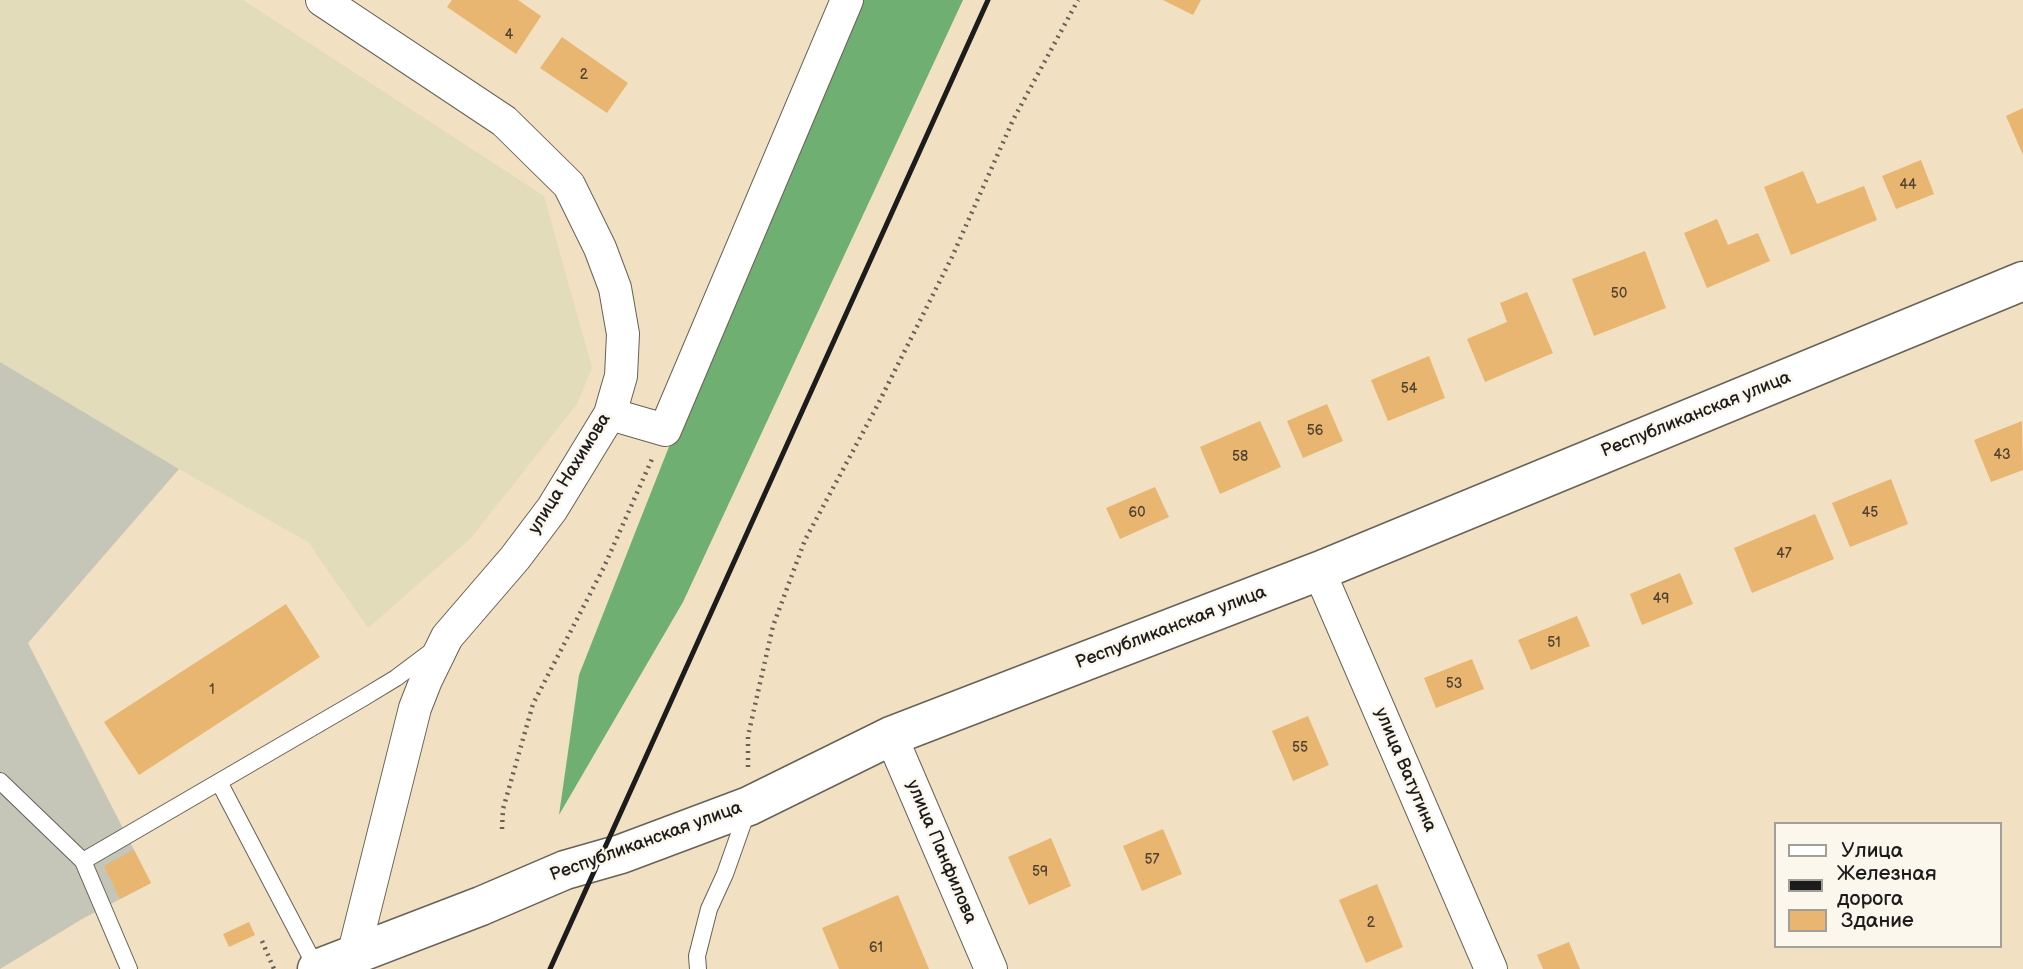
<!DOCTYPE html>
<meta charset="utf-8">
<style>
body{margin:0}
#map{position:relative;width:2023px;height:969px;overflow:hidden;background:#f1e0c1;font-family:"Balsamiq Sans",sans-serif}
canvas{display:block}
.legend{position:absolute;left:1774px;top:822px;width:228px;height:126px;box-sizing:border-box;background:#fbf7ec;border:2px solid #a29f99;margin:0;padding:9px 12px;list-style:none;font-size:21px;color:#1c1c1c}
.legend li{display:flex;align-items:center;gap:14px;height:35px}
.legend b{width:35px;border:2px solid #a29f99}
</style>
<div id="map">
<canvas width="2023" height="969"></canvas>
<ul class="legend">
<li><b style="height:9px;background:#fff"></b>Улица</li>
<li><b style="height:9px;background:#1c1c1c"></b>Железная дорога</li>
<li><b style="height:19px;background:#e8b671"></b>Здание</li>
</ul>
</div>
<script>
const ctx = document.querySelector('canvas').getContext('2d');
ctx.lineJoin = 'round';
function paint(path, color) {
  ctx.fillStyle = color;
  ctx.fill(path, 'evenodd');
}
function toPath(rows) {
  const path = new Path2D();
  for (const r of rows) {
    path.moveTo(r[0], r[1]);
    for (let i = 2; i < r.length; i += 2) path.lineTo(r[i], r[i + 1]);
  }
  return path;
}
function stroke(path, color, width, dash) {
  ctx.strokeStyle = color;
  ctx.lineWidth = width;
  ctx.lineCap = dash ? 'butt' : 'round';
  ctx.setLineDash(dash || []);
  ctx.stroke(path);
}
function write(font, color, halo, rows, align = 'center') {
  ctx.font = font + ' "Balsamiq Sans",sans-serif';
  ctx.lineWidth = 5;
  ctx.setLineDash([]);
  ctx.textBaseline = 'middle';
  ctx.strokeStyle = halo;
  ctx.fillStyle = color;
  for (const [text, x, y, turn = 0] of rows) {
    ctx.save();
    ctx.translate(x, y);
    ctx.rotate((+turn || 0) * Math.PI / 180);
    ctx.textAlign = isNaN(turn) ? turn : align;
    if (halo) ctx.strokeText(text, 0, 0);
    ctx.fillText(text, 0, 0);
    ctx.restore();
  }
}
paint(toPath([
 [0,0,243,0,544,196,592,368,577,404,471,538,368,628,308,542,179,469,0,362]
]), '#e2dcba');
paint(toPath([
 [0,362,179,469,28,643,151,883,82,919,0,969]
]), '#c5c5b8');
paint(toPath([
 [845,0,963,0,683,602,559,815,579,675]
]), '#6fb072');
paint(toPath([
 [452,0,518,0,541,16,516,54,447,7],
 [1163,0,1201,0,1193,15],
 [562,37,628,83,607,113,540,68],
 [2023,108,2023,155,2006,116],
 [1921,160,1934,194,1896,209,1882,176],
 [1803,171,1817,204,1864,186,1877,220,1791,255,1764,187],
 [1717,219,1728,245,1758,233,1770,261,1707,288,1684,233],
 [1645,251,1666,308,1594,336,1572,279],
 [1527,292,1553,353,1485,382,1467,339,1507,322,1500,303],
 [1429,356,1445,398,1388,421,1371,380],
 [1327,404,1343,441,1303,458,1287,421],
 [1260,421,1281,467,1220,494,1200,447],
 [2022,421,2023,470,1991,482,1974,440],
 [1891,479,1908,524,1850,547,1832,503],
 [1155,487,1169,517,1120,539,1106,508],
 [1815,514,1834,559,1752,593,1734,548],
 [1680,573,1693,604,1642,625,1630,594],
 [286,604,320,657,139,775,104,722],
 [1577,616,1590,646,1531,670,1518,640],
 [1472,659,1484,689,1436,708,1424,678],
 [1308,716,1329,765,1293,781,1272,731],
 [1163,829,1182,874,1142,891,1123,846],
 [1051,838,1071,886,1029,905,1008,857],
 [134,850,151,883,120,899,104,866],
 [1377,884,1403,947,1366,963,1339,900],
 [898,895,929,969,839,969,822,928],
 [249,922,255,935,229,947,223,934],
 [1569,942,1580,969,1543,969,1537,955]
]), '#e8b671');
const service = toPath([
 [0,781,83,861,129,969],
 [219,782,317,969],
 [83,861,363,698,396,678,432,651],
 [698,969,697,956,709,909,725,874,748,809]
]);
const minor = toPath([
 [322,0,504,121,569,185,600,248,615,288,623,334,621,376,610,414,552,509,515,558,447,637,426,680,415,708,353,956],
 [610,414,665,430,847,0],
 [1319,571,1491,969],
 [891,736,991,969]
]);
const primary = toPath([
 [317,969,481,906,565,870,621,854,749,806,891,736,1319,571,2023,281]
]);
stroke(service, '#676156', 18);
stroke(minor, '#676156', 34);
stroke(primary, '#676156', 41);
stroke(toPath([
 [748,767,748,736,773,626,805,540,875,410,952,257,1013,120,1078,0],
 [502,829,503,809,533,704,604,567,652,459],
 [262,941,274,969]
]), '#676156', 4.5, [2, 5]);
stroke(service, '#fff', 16);
stroke(minor, '#fff', 32);
stroke(primary, '#fff', 38);
stroke(toPath([
 [550,969,988,0]
]), '#1c1c1c', 5);
write('14px', '#4f4231', null, [
 ["4",509,35],
 ["2",584,75],
 ["44",1908,185],
 ["50",1619,294],
 ["54",1409,389],
 ["56",1315,431],
 ["43",2002,455],
 ["58",1240,457],
 ["60",1137,513],
 ["45",1870,513],
 ["47",1784,554],
 ["49",1661,599],
 ["51",1554,643],
 ["53",1454,684],
 ["1",212,690],
 ["55",1300,748],
 ["57",1152,860],
 ["59",1040,872],
 ["2",1371,923],
 ["61",876,948]
]);
write('18px', '#1c1c1c', '#fbf7ec', [
 ["Республиканская улица",1696,415,-22],
 ["улица Нахимова",570,474,-58],
 ["Республиканская улица",1171,628,-21],
 ["улица Ватутина",1405,770,67],
 ["Республиканская улица",646,842,-20],
 ["улица Панфилова",941,852,67]
]);
</script>
